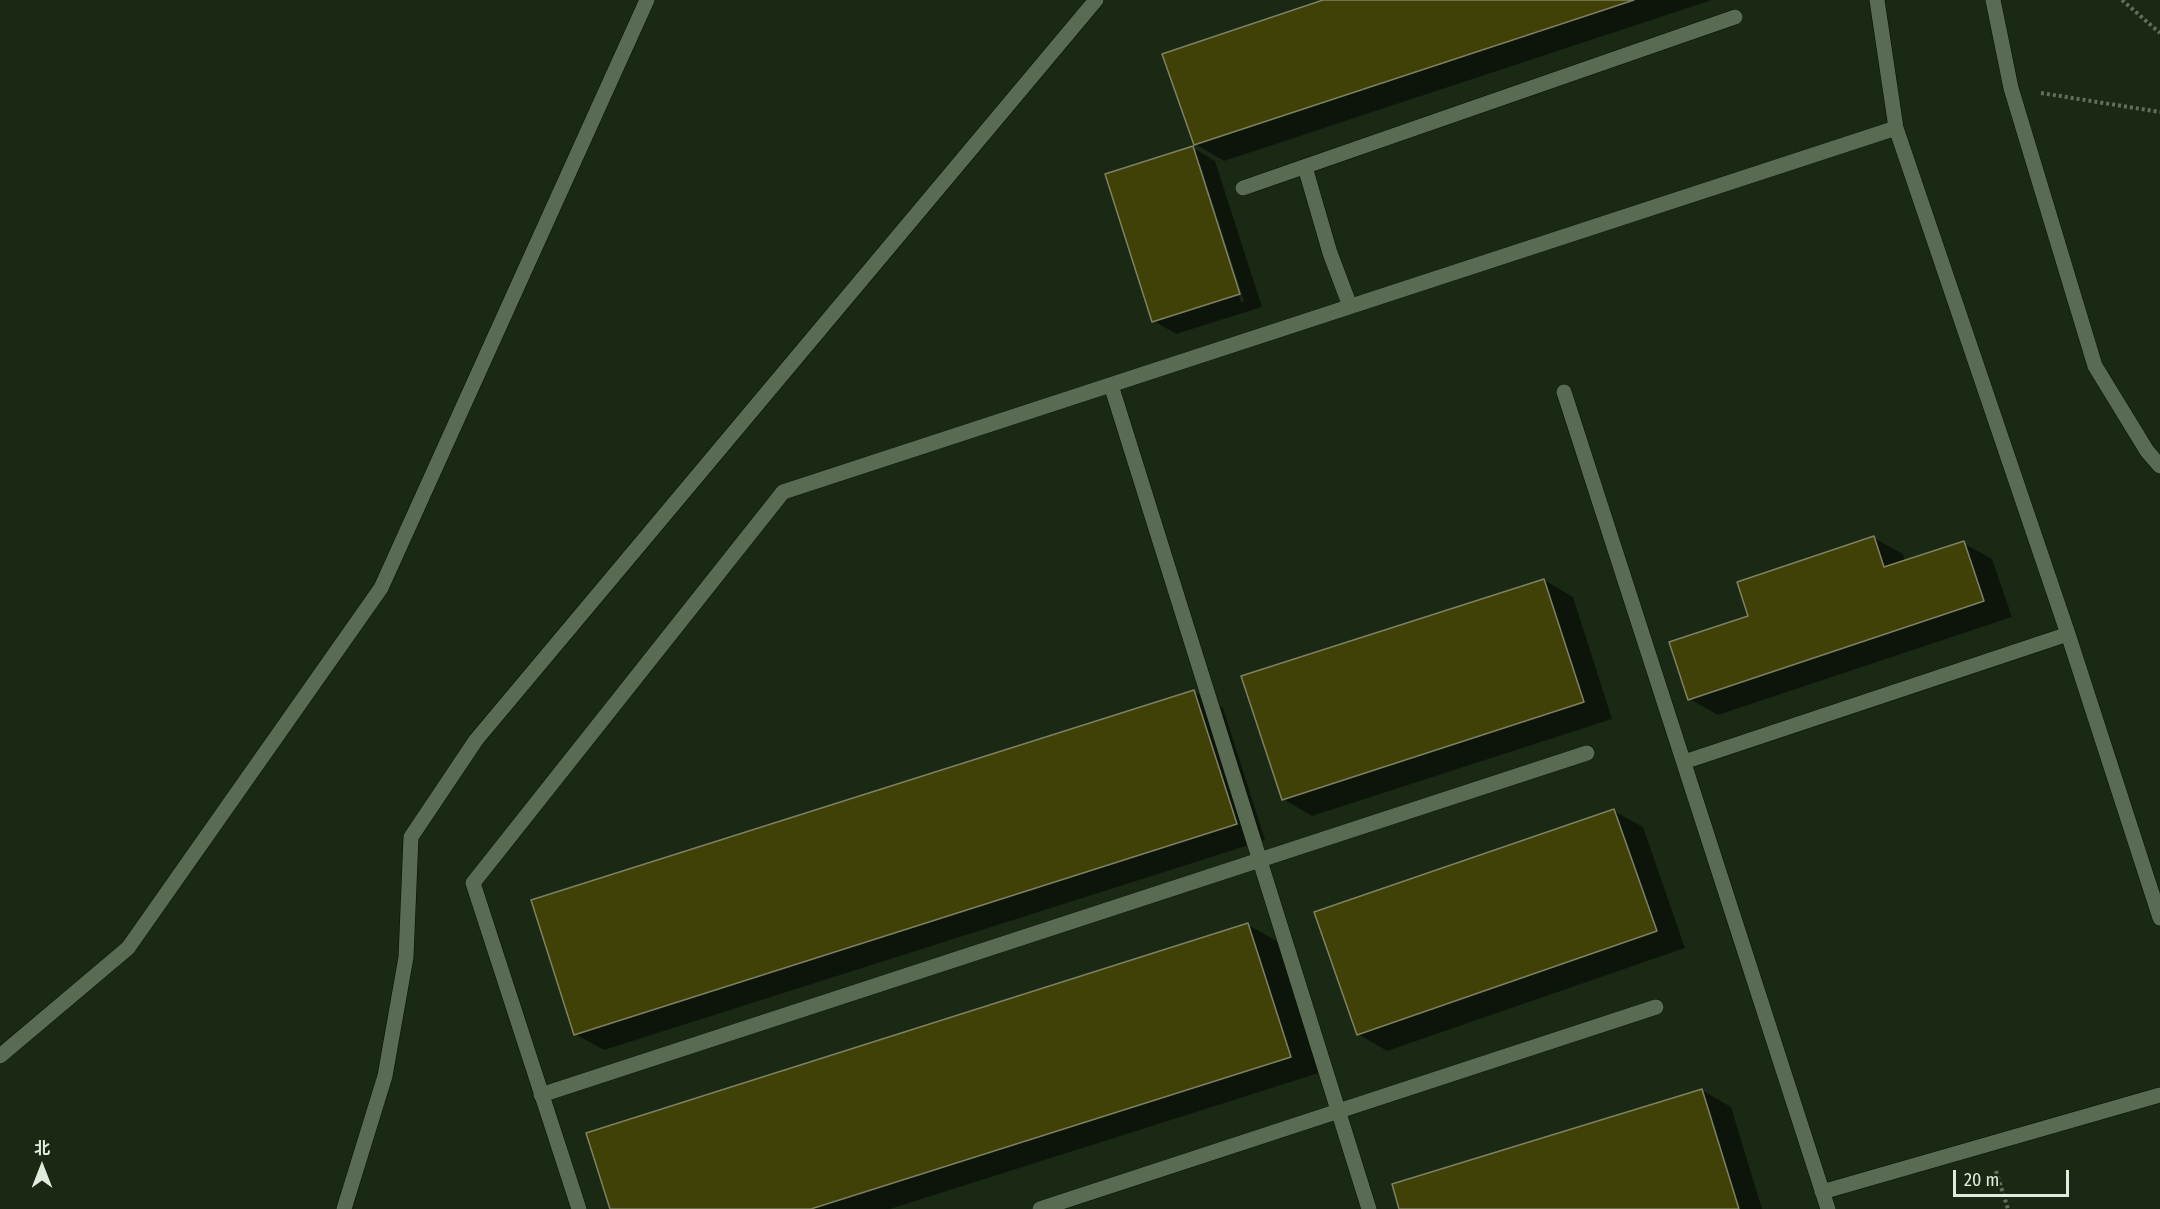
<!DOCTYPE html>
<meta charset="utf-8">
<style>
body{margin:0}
#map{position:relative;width:2160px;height:1209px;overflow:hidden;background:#1a2914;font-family:"Fira Sans Condensed","Noto Sans SC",sans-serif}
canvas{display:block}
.north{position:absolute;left:12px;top:1137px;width:60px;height:60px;-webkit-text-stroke:4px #1a2914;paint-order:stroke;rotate:0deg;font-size:16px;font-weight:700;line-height:24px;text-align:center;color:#e1ecde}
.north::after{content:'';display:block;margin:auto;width:21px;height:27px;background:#e1ecde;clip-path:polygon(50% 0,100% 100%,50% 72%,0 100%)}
.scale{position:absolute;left:1953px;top:1170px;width:116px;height:27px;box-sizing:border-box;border:3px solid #e1ecde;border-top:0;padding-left:8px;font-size:18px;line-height:21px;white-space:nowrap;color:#e1ecde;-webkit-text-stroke:4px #1a2914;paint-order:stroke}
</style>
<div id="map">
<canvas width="2160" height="1209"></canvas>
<div class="north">北</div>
<div class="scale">20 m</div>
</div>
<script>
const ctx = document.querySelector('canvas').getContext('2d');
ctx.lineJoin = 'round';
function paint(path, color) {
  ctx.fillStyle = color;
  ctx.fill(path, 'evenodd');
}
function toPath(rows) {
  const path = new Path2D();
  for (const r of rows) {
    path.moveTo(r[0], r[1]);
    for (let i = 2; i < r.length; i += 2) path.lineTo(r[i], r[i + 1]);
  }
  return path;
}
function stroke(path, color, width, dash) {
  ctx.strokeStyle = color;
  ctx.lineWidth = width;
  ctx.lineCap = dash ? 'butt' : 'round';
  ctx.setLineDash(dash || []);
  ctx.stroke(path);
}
paint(toPath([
 [1328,0,1712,0,1224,161,1195,144],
 [1193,148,1215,161,1262,307,1176,334,1154,321],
 [1197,164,1200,164,1244,301,1241,302],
 [1874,538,1903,554,1905,562,1963,543,1992,559,2012,617,1718,715,1690,699,1750,617],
 [1544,580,1573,597,1612,719,1312,816,1283,799],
 [1194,692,1223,708,1265,840,604,1050,575,1034],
 [1614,811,1643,827,1685,948,1387,1051,1358,1034],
 [1248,925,1277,941,1319,1073,890,1209,612,1209],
 [1702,1090,1731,1107,1762,1209,1401,1209]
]), '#0007');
const building = toPath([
 [1323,0,1634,0,1194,145,1162,54,1323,0],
 [1193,146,1240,294,1152,322,1105,174,1193,146],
 [1874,536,1884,567,1964,541,1984,601,1688,700,1669,642,1748,616,1737,582,1874,536],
 [1544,579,1584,702,1282,800,1241,676,1544,579],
 [1194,690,1237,824,574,1035,531,900,1194,690],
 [1614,809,1657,931,1357,1035,1314,912,1614,809],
 [1248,923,1291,1057,811,1209,610,1209,586,1133,1248,923],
 [1702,1089,1739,1209,1399,1209,1392,1184,1702,1089]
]);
paint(building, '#404107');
stroke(building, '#7f8163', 1.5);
const service = toPath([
 [1877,0,1896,128,2068,634,2160,918],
 [1993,0,2011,88,2095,366,2147,451,2160,466],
 [1305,167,1330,253,1350,306],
 [1243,188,1735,17],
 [1111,385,1369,1209],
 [1564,392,1828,1209],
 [1684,762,2068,634],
 [541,1095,1587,753],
 [1822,1192,2160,1095],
 [579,1209,473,883,783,492,1896,128],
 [1040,1209,1656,1007]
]);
const tertiary = toPath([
 [0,1056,128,948,381,588,647,0],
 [344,1209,385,1076,406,957,411,837,476,740,1096,0]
]);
stroke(service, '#051101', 16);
stroke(tertiary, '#051101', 16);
stroke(toPath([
 [2122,0,2160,33],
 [2041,93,2160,112],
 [1996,1171,2008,1209]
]), '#626f5d', 4, [3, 3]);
stroke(service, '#596b52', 15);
stroke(tertiary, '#596b52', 15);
</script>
